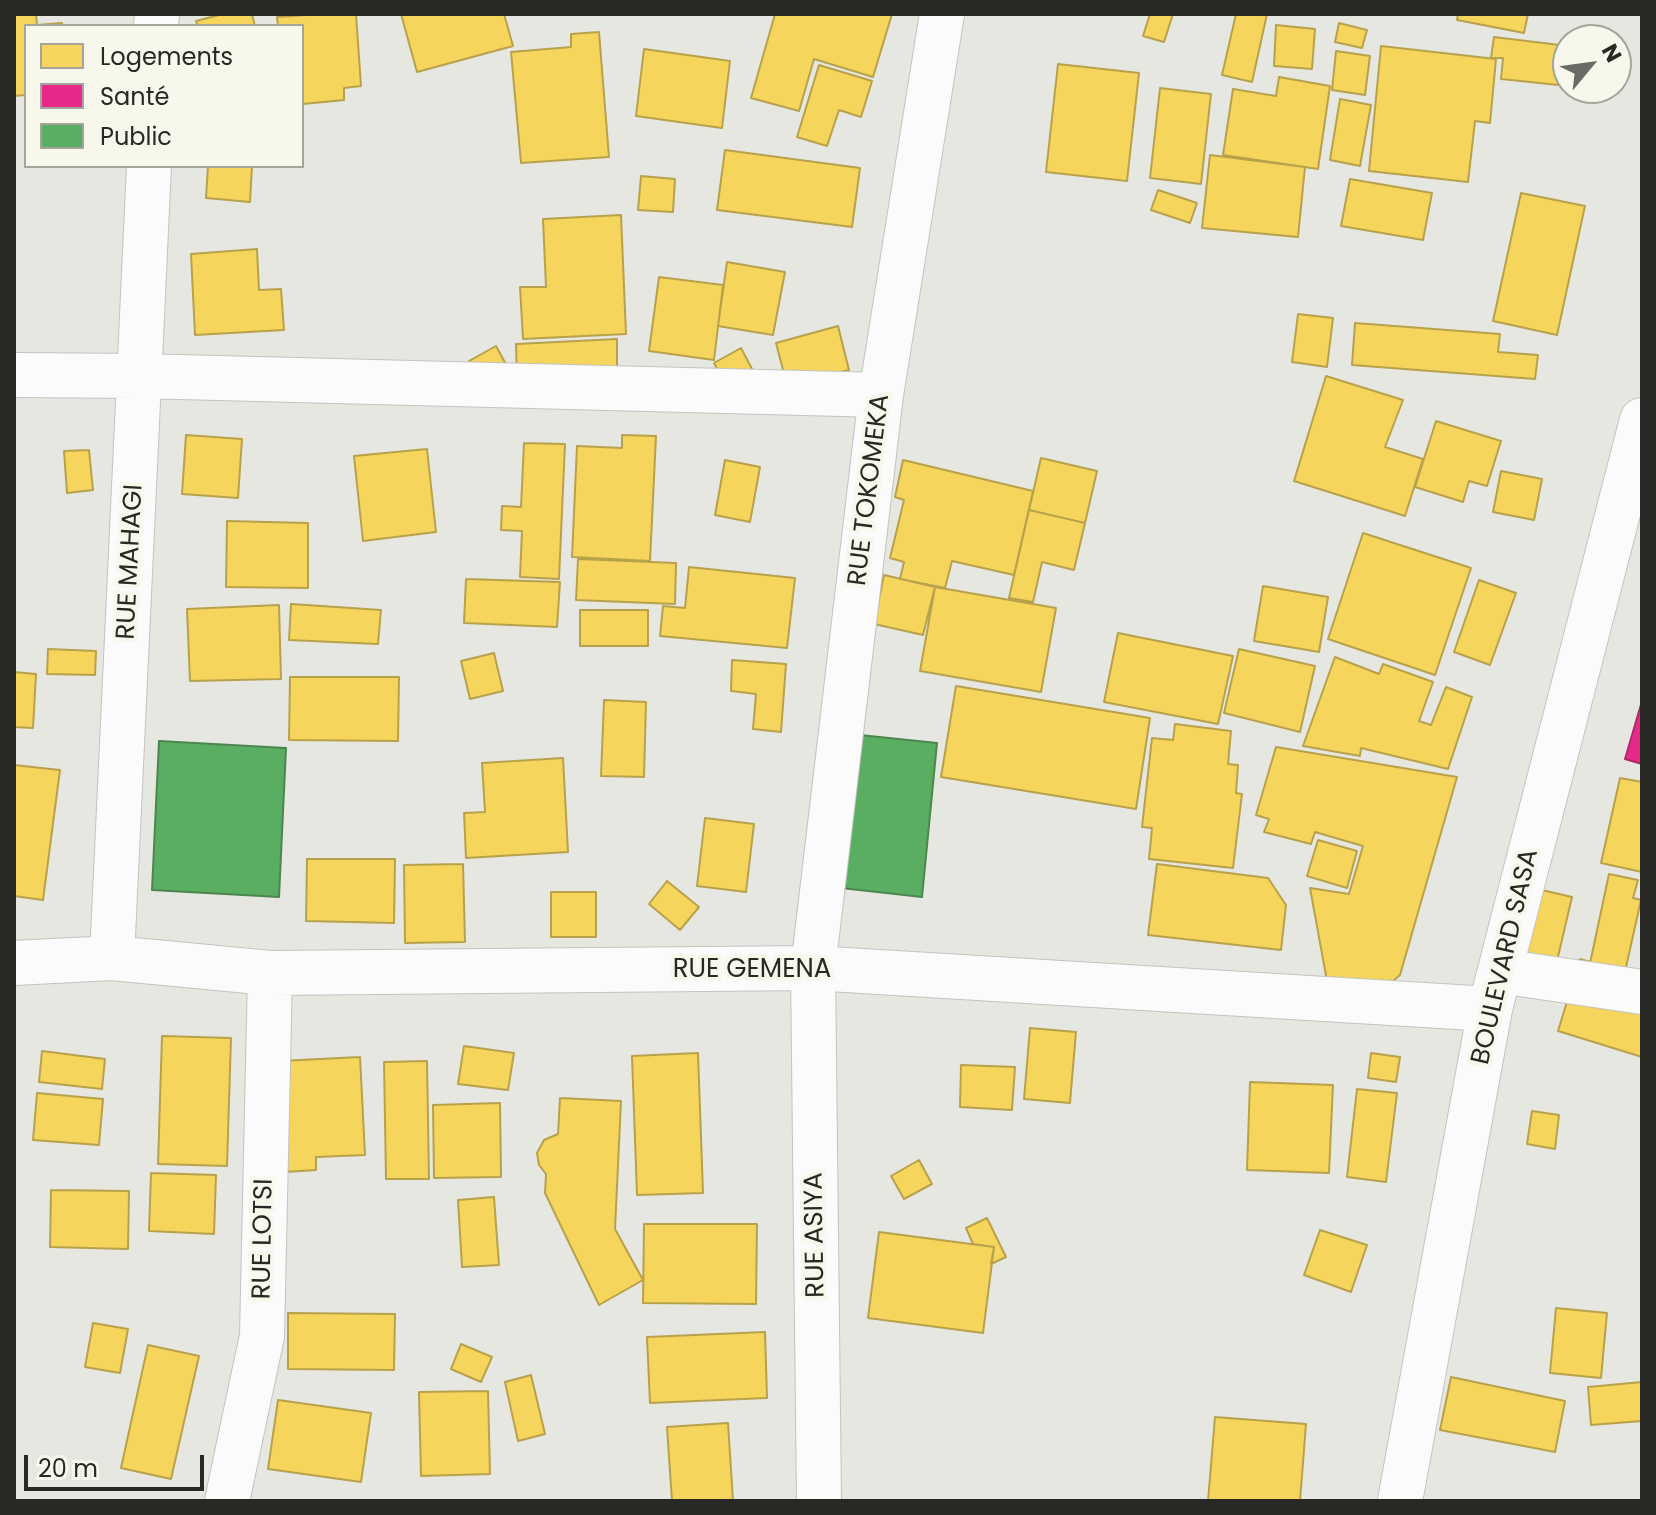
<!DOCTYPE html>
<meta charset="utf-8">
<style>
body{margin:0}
#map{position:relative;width:1656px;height:1515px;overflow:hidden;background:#e7e7e2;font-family:Poppins,sans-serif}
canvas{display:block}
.frame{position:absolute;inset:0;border:16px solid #282824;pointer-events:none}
.legend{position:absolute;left:24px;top:24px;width:280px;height:144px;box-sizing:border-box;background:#f8f7ec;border:2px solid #a5a49c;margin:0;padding:10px 14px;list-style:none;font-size:24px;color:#282824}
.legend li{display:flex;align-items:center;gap:16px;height:40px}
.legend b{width:40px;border:2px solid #a5a49c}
.north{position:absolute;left:1552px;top:24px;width:80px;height:80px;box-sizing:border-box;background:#f8f7ec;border:2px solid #a5a49c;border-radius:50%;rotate:61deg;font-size:22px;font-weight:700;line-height:32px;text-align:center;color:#282824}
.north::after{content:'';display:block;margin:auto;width:28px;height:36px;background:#6b6b66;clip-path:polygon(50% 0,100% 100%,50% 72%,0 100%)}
.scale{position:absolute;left:24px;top:1455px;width:180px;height:36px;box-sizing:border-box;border:4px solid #282824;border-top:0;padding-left:10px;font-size:24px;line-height:28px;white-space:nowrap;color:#282824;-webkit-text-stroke:6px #f8f7ec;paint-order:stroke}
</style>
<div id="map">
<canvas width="1656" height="1515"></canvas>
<div class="frame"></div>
<ul class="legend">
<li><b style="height:22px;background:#f6d55c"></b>Logements</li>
<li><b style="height:22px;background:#e7298a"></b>Santé</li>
<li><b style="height:22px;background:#5aae61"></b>Public</li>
</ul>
<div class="north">N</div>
<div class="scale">20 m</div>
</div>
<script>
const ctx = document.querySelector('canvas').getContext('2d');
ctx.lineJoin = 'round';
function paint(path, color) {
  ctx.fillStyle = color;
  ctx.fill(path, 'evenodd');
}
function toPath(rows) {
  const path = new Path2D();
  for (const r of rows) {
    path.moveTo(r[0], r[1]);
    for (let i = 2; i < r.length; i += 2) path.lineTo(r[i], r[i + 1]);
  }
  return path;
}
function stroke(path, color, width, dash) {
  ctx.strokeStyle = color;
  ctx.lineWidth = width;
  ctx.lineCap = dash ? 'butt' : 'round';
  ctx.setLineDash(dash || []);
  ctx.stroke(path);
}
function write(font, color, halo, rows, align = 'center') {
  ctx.font = font + ' Poppins,sans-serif';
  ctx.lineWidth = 8;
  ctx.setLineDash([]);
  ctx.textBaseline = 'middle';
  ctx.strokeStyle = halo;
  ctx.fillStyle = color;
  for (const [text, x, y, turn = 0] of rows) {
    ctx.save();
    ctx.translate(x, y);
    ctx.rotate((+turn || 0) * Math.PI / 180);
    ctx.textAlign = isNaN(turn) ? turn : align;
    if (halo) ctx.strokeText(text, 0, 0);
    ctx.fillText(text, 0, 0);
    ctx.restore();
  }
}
const homes = toPath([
 [36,14,37,25,62,23,62,26,26,26,26,95,14,96,14,15,36,14],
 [223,14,252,14,255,26,198,26,196,21,223,14],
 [319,14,356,14,361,86,344,88,344,100,303,104,302,26,278,26,277,17,319,14],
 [401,14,504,14,513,46,417,72,401,14],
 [775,14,892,14,873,77,814,59,799,111,751,98,775,14],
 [1150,14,1173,14,1164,42,1143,36,1150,14],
 [1236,14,1267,14,1252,82,1222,75,1236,14],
 [1458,14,1528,14,1524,33,1457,20,1458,14],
 [1339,23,1367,30,1362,48,1335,42,1339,23],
 [1276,25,1315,29,1312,69,1274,66,1276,25],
 [599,32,609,157,521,163,511,52,571,47,571,34,599,32],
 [1494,37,1568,46,1568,86,1501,79,1503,58,1491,58,1494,37],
 [1381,46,1496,59,1490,123,1475,121,1468,182,1369,171,1381,46],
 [644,49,730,61,722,128,636,116,644,49],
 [1336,51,1370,56,1365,95,1332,90,1336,51],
 [1058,64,1139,73,1127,181,1046,172,1058,64],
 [819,65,872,81,861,117,839,110,827,146,797,137,819,65],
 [1279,77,1330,86,1318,169,1223,155,1233,89,1276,96,1279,77],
 [1160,88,1211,94,1201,184,1150,178,1160,88],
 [1340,99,1371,105,1360,166,1330,160,1340,99],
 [725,150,860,168,852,227,717,210,725,150],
 [1210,155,1305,167,1298,237,1202,228,1210,155],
 [208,166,252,166,250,202,206,198,208,166],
 [641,176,675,179,673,212,638,210,641,176],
 [1350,179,1432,193,1423,240,1341,226,1350,179],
 [1158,190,1197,203,1190,223,1151,210,1158,190],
 [1521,193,1585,206,1557,335,1493,321,1521,193],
 [621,215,626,334,523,339,520,287,546,287,543,219,621,215],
 [257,249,259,290,281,289,284,330,195,335,191,254,257,249],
 [727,262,785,272,773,335,718,326,727,262],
 [659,277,723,285,714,360,649,351,659,277],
 [1298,314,1333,318,1327,367,1292,362,1298,314],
 [1355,323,1500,334,1498,352,1538,355,1535,379,1352,365,1355,323],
 [838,326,849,370,787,385,776,343,838,326],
 [617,339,617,374,517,378,516,344,617,339],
 [496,346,508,368,481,383,469,361,496,346],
 [741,348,752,369,725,384,714,363,741,348],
 [1326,376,1403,400,1385,447,1423,459,1405,516,1294,481,1326,376],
 [1436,421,1501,441,1487,486,1469,481,1463,502,1415,487,1436,421],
 [186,435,242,439,238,498,182,494,186,435],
 [622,435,656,436,650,561,572,557,577,446,622,448,622,435],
 [524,443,565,444,559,579,520,577,522,531,501,530,502,506,521,507,524,443],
 [427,449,436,532,363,541,354,456,427,449],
 [89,450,93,490,67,493,64,451,89,450],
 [1041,458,1097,471,1085,523,1029,510,1041,458],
 [725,460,760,467,750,522,715,515,725,460],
 [903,460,1033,491,1014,575,952,561,945,588,900,579,904,562,890,558,904,500,895,497,903,460],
 [1501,471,1542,479,1534,520,1493,512,1501,471],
 [1029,510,1085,523,1074,570,1042,562,1033,602,1009,598,1029,510],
 [227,521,308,523,308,588,226,587,227,521],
 [1363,533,1471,568,1435,675,1328,639,1363,533],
 [578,559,676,563,675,604,576,600,578,559],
 [689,567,795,578,787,648,660,636,663,606,685,608,689,567],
 [884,575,935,587,923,635,874,624,884,575],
 [466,579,560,582,557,627,464,623,466,579],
 [1479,580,1516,593,1490,665,1454,652,1479,580],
 [1263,586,1328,597,1319,652,1254,641,1263,586],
 [935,587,1056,608,1041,692,920,671,935,587],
 [291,604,381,610,378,644,289,640,291,604],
 [279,605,281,679,190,681,187,609,279,605],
 [580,610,648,610,648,646,580,646,580,610],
 [1118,633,1233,656,1218,724,1104,702,1118,633],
 [48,649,96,651,95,675,47,674,48,649],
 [1239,649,1315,666,1300,732,1224,713,1239,649],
 [494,653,503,691,470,699,461,661,494,653],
 [1335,657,1379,674,1383,664,1433,682,1419,721,1431,725,1446,687,1472,697,1448,769,1361,748,1360,756,1303,746,1335,657],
 [732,660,786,664,781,732,753,729,756,694,731,691,732,660],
 [14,672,36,674,33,728,14,727,14,672],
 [290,677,399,677,398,741,289,740,290,677],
 [956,686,1150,718,1136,809,941,777,956,686],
 [604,700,646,702,644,777,601,776,604,700],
 [1175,724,1231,731,1228,764,1238,765,1236,793,1242,794,1233,868,1149,859,1152,828,1142,827,1152,738,1173,740,1175,724],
 [1276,747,1457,777,1400,975,1385,988,1329,992,1310,888,1349,894,1363,846,1315,832,1311,844,1264,832,1269,819,1256,815,1276,747],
 [563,758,568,852,466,858,464,813,485,812,482,763,563,758],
 [14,765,60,770,43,900,14,896,14,765],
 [1620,778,1642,782,1642,872,1601,863,1620,778],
 [705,818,754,824,746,892,697,886,705,818],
 [1318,840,1357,851,1347,888,1307,876,1318,840],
 [307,859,395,859,394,923,306,921,307,859],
 [463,864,465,942,405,943,404,865,463,864],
 [1157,864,1268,878,1286,905,1281,950,1148,935,1157,864],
 [1609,874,1638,880,1633,898,1641,900,1624,976,1589,968,1609,874],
 [667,881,699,907,680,930,649,904,667,881],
 [1525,886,1572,897,1553,978,1506,966,1525,886],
 [551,892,596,892,596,937,551,937,551,892],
 [1580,959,1642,977,1642,1057,1558,1031,1580,959],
 [1030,1028,1076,1032,1070,1103,1024,1099,1030,1028],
 [162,1036,231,1038,227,1166,158,1164,162,1036],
 [464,1046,514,1053,508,1090,458,1084,464,1046],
 [42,1051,105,1059,102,1089,39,1082,42,1051],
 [698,1053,703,1193,637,1195,632,1056,698,1053],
 [1371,1053,1400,1057,1396,1082,1368,1078,1371,1053],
 [360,1057,365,1155,316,1157,316,1170,285,1172,280,1061,360,1057],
 [427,1061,429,1179,386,1179,384,1062,427,1061],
 [961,1065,1015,1067,1012,1110,960,1107,961,1065],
 [1250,1082,1333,1085,1329,1173,1247,1170,1250,1082],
 [1357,1089,1397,1093,1386,1182,1347,1177,1357,1089],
 [37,1093,103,1099,99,1145,33,1140,37,1093],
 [560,1098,621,1101,615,1229,643,1280,599,1305,545,1193,546,1174,539,1165,537,1153,544,1140,558,1134,560,1098],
 [500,1103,501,1177,434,1178,433,1105,500,1103],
 [1532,1111,1559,1115,1555,1149,1527,1144,1532,1111],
 [919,1160,932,1184,904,1199,891,1176,919,1160],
 [151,1173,216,1175,214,1234,149,1231,151,1173],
 [51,1190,129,1191,128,1249,50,1247,51,1190],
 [494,1197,499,1265,462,1267,458,1200,494,1197],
 [987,1218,1006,1257,991,1264,994,1247,973,1244,966,1228,987,1218],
 [644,1224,757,1224,756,1304,643,1303,644,1224],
 [1320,1230,1367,1245,1351,1292,1304,1275,1320,1230],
 [879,1232,994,1247,983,1333,868,1318,879,1232],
 [1556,1308,1607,1313,1601,1378,1550,1373,1556,1308],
 [288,1313,395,1314,394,1370,288,1369,288,1313],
 [93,1323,128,1329,120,1373,85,1367,93,1323],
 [765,1332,767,1398,650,1403,647,1337,765,1332],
 [461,1344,492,1357,481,1382,451,1369,461,1344],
 [148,1345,199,1356,171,1479,121,1468,148,1345],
 [531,1375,545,1434,518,1441,505,1382,531,1375],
 [1451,1377,1565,1401,1555,1452,1440,1430,1451,1377],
 [1642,1382,1642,1421,1591,1425,1588,1387,1642,1382],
 [488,1391,490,1474,421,1476,419,1392,488,1391],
 [278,1400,371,1413,361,1482,268,1469,278,1400],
 [1215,1417,1306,1424,1300,1501,1208,1501,1215,1417],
 [728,1423,733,1501,672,1501,667,1427,728,1423]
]);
paint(homes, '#f6d55c');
stroke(homes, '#b8a14b', 2);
const health = toPath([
 [1642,701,1642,764,1625,759,1642,701]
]);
paint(health, '#e7298a');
stroke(health, '#ae296b', 2);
const public = toPath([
 [860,735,937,743,922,897,841,888,860,735],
 [159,741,286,748,279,897,152,890,159,741]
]);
paint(public, '#5aae61');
stroke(public, '#4b864f', 2);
const minor = toPath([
 [156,26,157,14],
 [14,375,140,376,881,395],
 [112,958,149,166],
 [14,963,112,958,270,973,813,968,1490,1009],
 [1500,971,1642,992],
 [227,1501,262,1336,270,973],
 [819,1501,813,968,881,395,942,14],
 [1400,1501,1490,1009,1642,420]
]);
stroke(minor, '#c3c3bf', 46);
stroke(minor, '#fbfbfb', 44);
write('26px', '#282824', '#f8f7ec', [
 ["RUE TOKOMEKA",870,490,-83],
 ["RUE MAHAGI",131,562,-87],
 ["BOULEVARD SASA",1506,957,-77],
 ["RUE GEMENA",752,970],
 ["RUE ASIYA",816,1235,-91],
 ["RUE LOTSI",264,1239,-89]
]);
</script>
